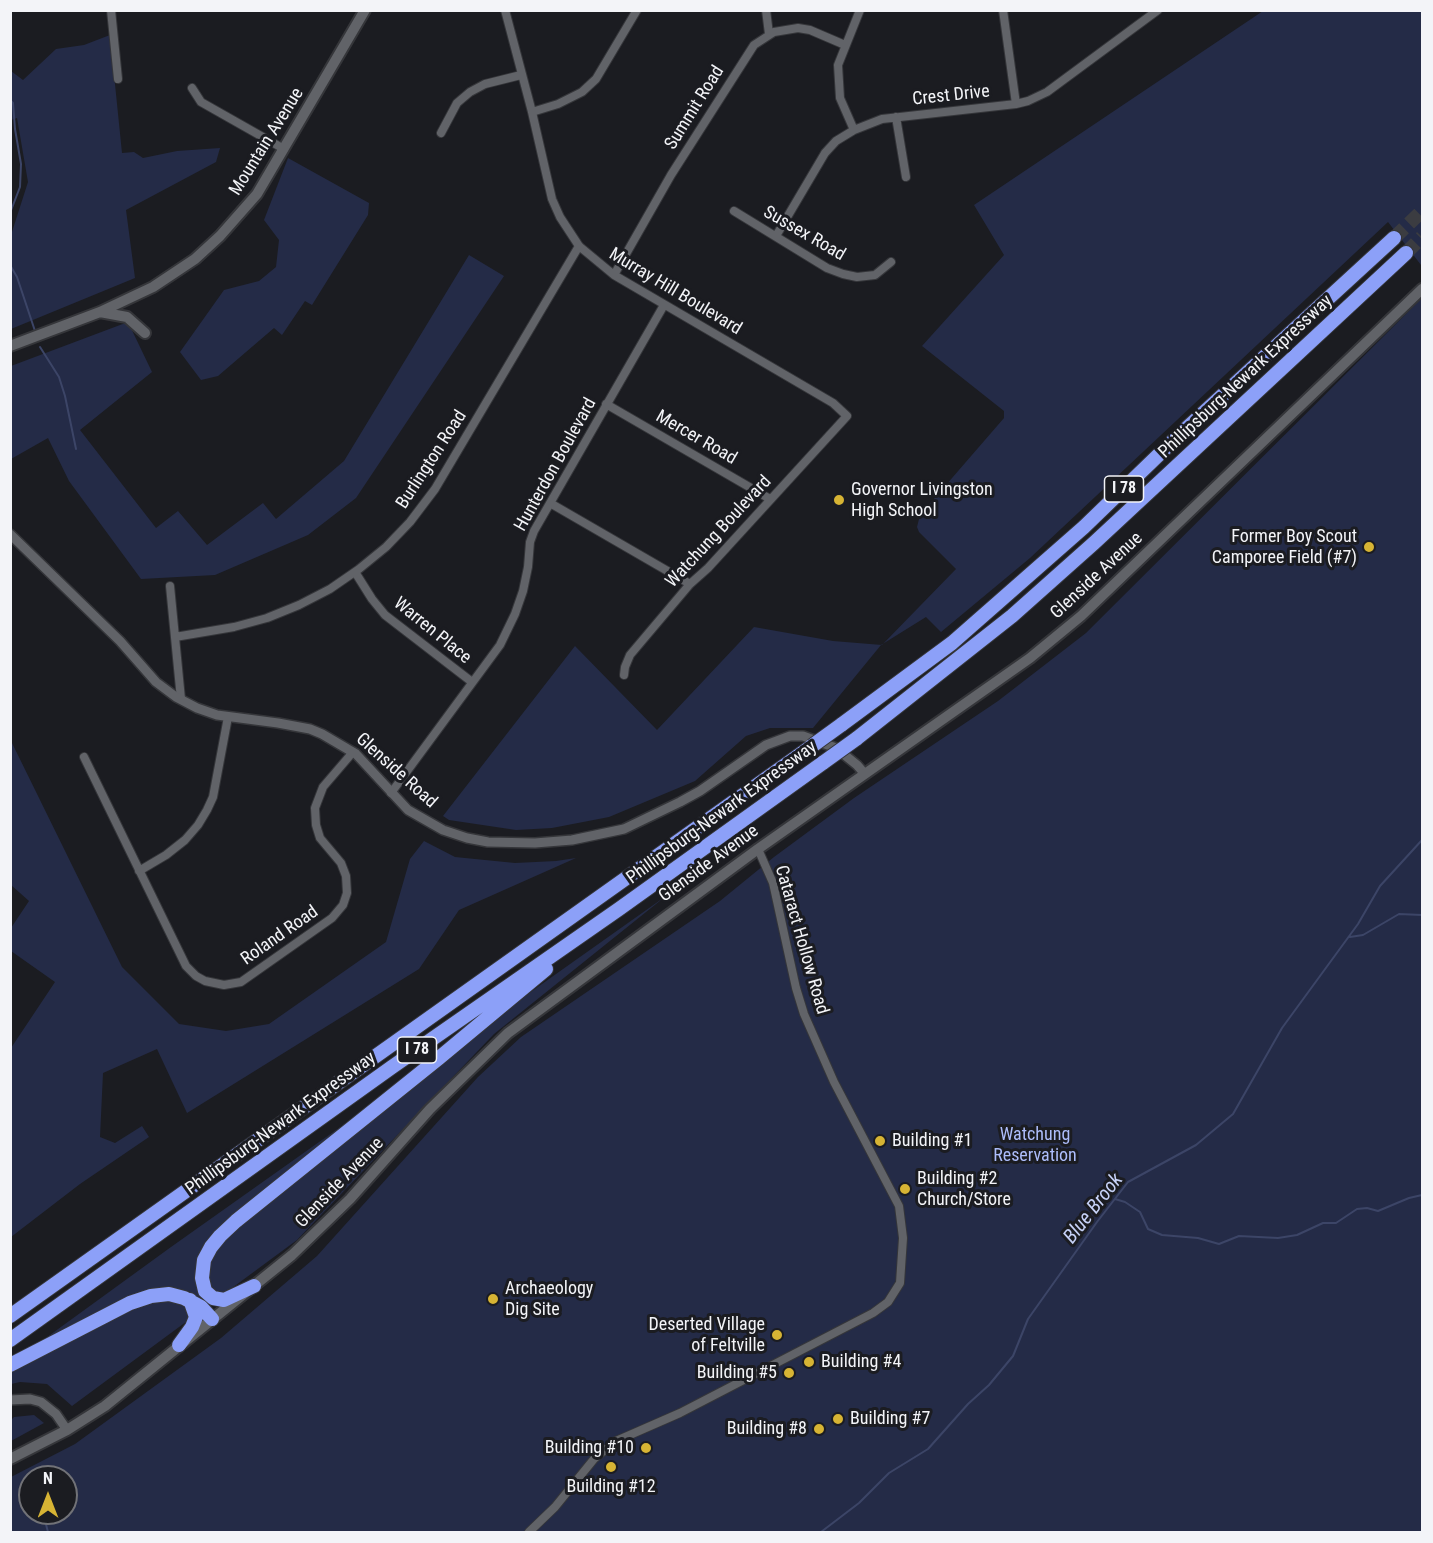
<!DOCTYPE html>
<style>
body{margin:0}
#map{position:relative;width:1433px;height:1543px;overflow:hidden;background:#1b1c21;font-family:"Roboto Condensed",sans-serif}
canvas{display:block}
.frame{position:absolute;inset:0;border:12px solid #f3f4f8;pointer-events:none}
.north{position:absolute;left:18px;top:1465px;width:60px;height:60px;box-sizing:border-box;background:#1b1c21;border:2px solid #717277;border-radius:50%;rotate:0deg;font-size:16px;font-weight:700;line-height:24px;text-align:center;color:#f3f4f8}
.north::after{content:'';display:block;margin:auto;width:21px;height:27px;background:#d7b434;clip-path:polygon(50% 0,100% 100%,50% 72%,0 100%)}
</style>
<div id="map">
<canvas width="1433" height="1543"></canvas>
<div class="frame"></div>
<div class="north">N</div>
</div>
<script>
const ctx = document.querySelector('canvas').getContext('2d');
ctx.lineJoin = 'round';
function paint(path, color) {
  ctx.fillStyle = color;
  ctx.fill(path, 'evenodd');
}
function toPath(rows) {
  const path = new Path2D();
  for (const r of rows) {
    path.moveTo(r[0], r[1]);
    for (let i = 2; i < r.length; i += 2) path.lineTo(r[i], r[i + 1]);
  }
  return path;
}
function stroke(path, color, width, dash) {
  ctx.strokeStyle = color;
  ctx.lineWidth = width;
  ctx.lineCap = dash ? 'butt' : 'round';
  ctx.setLineDash(dash || []);
  ctx.stroke(path);
}
function write(font, color, halo, rows, align = 'center') {
  ctx.font = font + ' "Roboto Condensed",sans-serif';
  ctx.lineWidth = 6;
  ctx.setLineDash([]);
  ctx.textBaseline = 'middle';
  ctx.strokeStyle = halo;
  ctx.fillStyle = color;
  for (const [text, x, y, turn = 0] of rows) {
    ctx.save();
    ctx.translate(x, y);
    ctx.rotate((+turn || 0) * Math.PI / 180);
    ctx.textAlign = isNaN(turn) ? turn : align;
    if (halo) ctx.strokeText(text, 0, 0);
    ctx.fillText(text, 0, 0);
    ctx.restore();
  }
}
paint(toPath([
 [1263,11,1422,11,1422,186,1421,188,1422,190,1422,263,1421,265,1388,222,1030,558,941,632,926,617,881,645,813,728,770,728,746,736,695,781,609,817,552,828,516,830,449,820,443,816,575,646,657,730,754,627,833,641,882,645,956,569,919,532,917,527,920,515,1004,418,1004,411,922,346,1004,255,974,205],
 [110,35,122,153,134,152,143,158,177,151,220,148,216,162,126,210,135,278,11,329,11,235,28,182,17,118,11,120,11,71,23,80,56,49,84,45],
 [288,158,369,203,368,215,312,305,305,301,282,335,274,328,218,376,201,380,180,352,224,290,259,281,276,267,279,240,264,220],
 [469,255,504,276,356,498,308,535,215,575,141,579,69,481,48,438,11,459,11,366,128,322,152,372,80,430,156,528,178,511,207,545,263,503,276,519,344,461],
 [1422,298,1422,1532,11,1532,11,1477,75,1444,221,1338,317,1256,478,1077,521,1037,720,901,774,857,854,798,998,701,1086,633],
 [30,1477,66,1477,66,1513,30,1513],
 [12,743,122,967,179,1024,226,1031,269,1024,386,942,410,859,424,841,455,857,515,863,556,861,576,858,459,910,419,969,187,1113,157,1049,103,1073,100,1137,115,1143,142,1126,149,1137,80,1184,11,1237,11,1048,55,982,11,951,11,928,29,901,11,885,10,747],
 [666,896,494,1034,297,1240,72,1406,47,1384,20,1382,11,1384,10,1364,171,1247],
 [34,1415,44,1423,11,1441,11,1420,14,1417]
]), '#242b47');
stroke(toPath([
 [10,100,13,103,15,129,21,164,20,187,10,213],
 [10,265,17,277,35,331],
 [40,347,59,377,65,396,76,449],
 [1350,937,1363,935,1399,914,1422,915],
 [1115,1199,1125,1202,1140,1212,1148,1229,1162,1235,1198,1238,1219,1244,1239,1236,1278,1238,1297,1235,1323,1223,1336,1223,1357,1209,1367,1208,1378,1211,1409,1198,1422,1195],
 [43,1513,48,1532],
 [821,1532,859,1503,889,1473,928,1449,968,1404,989,1385,1013,1356,1028,1319,1097,1222,1128,1182,1196,1145,1233,1114,1282,1028,1358,924,1380,886,1422,840]
]), '#3c4567', 2);
stroke(toPath([
 [1394,238,1422,211],
 [1406,253,1422,237]
]), '#3b3c41', 14, [14, 7]);
const minor = toPath([
 [111,10,118,79],
 [505,10,532,112,552,199,560,217,579,246,614,275,833,403,847,416,708,568,690,584,630,655,625,667,624,675],
 [766,10,769,34],
 [1003,10,1016,104],
 [192,88,201,102,284,149],
 [532,112,558,104,582,92,596,79,637,10],
 [896,117,906,177],
 [854,130,840,98,838,65,860,10],
 [441,133,457,103,470,92,485,84,521,75],
 [734,211,827,268,843,274,857,277,875,275,891,262],
 [776,236,825,153,836,141,854,130,882,119,1016,104,1028,101,1047,92,1158,10],
 [614,275,671,175,754,45,774,32,798,28,810,30,845,45],
 [606,404,770,499],
 [550,503,690,584],
 [355,572,372,599,385,615,472,682],
 [170,586,181,699],
 [175,637,234,627,267,618,299,605,330,589,359,569,386,547,410,522,435,489,579,246],
 [84,757,186,966,196,976,205,981,224,985,241,982,332,918,343,905,347,893,346,876,341,863,320,838,316,825,315,808,323,787,353,752],
 [391,793,500,645,515,614,523,591,528,567,530,542,534,531,664,305],
 [139,871,166,855,185,840,198,825,207,810,213,797,228,717],
 [529,1532,555,1507,594,1459,616,1441,680,1413,873,1313,888,1302,900,1283,903,1238,899,1206,834,1082,804,1014,796,988,773,883,758,849]
]);
const tertiary = toPath([
 [10,534,120,641,156,682,176,697,197,708,217,715,278,723,310,729,322,734,356,754,408,810,443,830,467,838,488,842,535,843,572,840,624,829,680,802,700,791,766,745,790,736,803,736,836,748,857,765,864,773],
 [10,1400,30,1399,41,1402,56,1414,67,1430]
]);
const secondary = toPath([
 [100,312,127,317,145,333],
 [10,346,100,312,153,287,195,259,220,236,257,194,365,10],
 [10,1459,67,1430,105,1406,292,1255,350,1199,430,1109,508,1033,758,849,1030,658,1081,616,1422,289]
]);
const motorway = toPath([
 [841,725,952,643,1084,527,1175,439,1394,238],
 [856,739,1012,616,1094,543,1406,253],
 [254,1286,224,1300,213,1298,205,1291,202,1278,204,1260,211,1247,220,1236,236,1221,439,1058,546,969],
 [10,1316,812,746],
 [10,1340,392,1067,619,909,824,762],
 [179,1345,192,1327,196,1317,190,1300],
 [10,1365,130,1303,151,1296,169,1294,184,1298,201,1307,212,1319]
]);
stroke(minor, '#35363a', 10);
stroke(tertiary, '#35363a', 12);
stroke(secondary, '#35363a', 14);
stroke(motorway, '#35363a', 16);
stroke(minor, '#616368', 8);
stroke(tertiary, '#616368', 9);
stroke(secondary, '#616368', 10);
stroke(motorway, '#8ca0f8', 14);
const motorwayBridge = toPath([
 [812,746,841,725],
 [824,762,856,739]
]);
stroke(motorwayBridge, '#35363a', 16, []);
stroke(motorwayBridge, '#8ca0f8', 14);
for (const [x, y, r, color] of [
 [839,500,6,"#d7b434"],
 [1369,547,6,"#d7b434"],
 [880,1141,6,"#d7b434"],
 [905,1189,6,"#d7b434"],
 [493,1299,6,"#d7b434"],
 [777,1335,6,"#d7b434"],
 [809,1362,6,"#d7b434"],
 [789,1373,6,"#d7b434"],
 [838,1419,6,"#d7b434"],
 [819,1429,6,"#d7b434"],
 [646,1448,6,"#d7b434"],
 [611,1467,6,"#d7b434"]
]) {
  const dot = new Path2D();
  dot.arc(x, y, r, 0, 2 * Math.PI);
  ctx.fillStyle = color;
  ctx.fill(dot);
  stroke(dot, '#1b1c21', 2);
}
for (const [x, y, w] of [
 [1124,489,39],
 [417,1050,39]
]) {
  const box = new Path2D();
  box.roundRect(x - w / 2, y - 13, w, 26, 4.5);
  ctx.fillStyle = '#1b1c21';
  ctx.fill(box);
  stroke(box, '#f3f4f8', 1.5);
}
write('bold 16px', '#f3f4f8', null, [
 ["I 78",1124,489],
 ["I 78",417,1050]
]);
write('18px', '#f3f4f8', '#1b1c21', [
 ["Crest Drive",951,96,-6],
 ["Summit Road",695,108,-58],
 ["Mountain Avenue",267,142,-58],
 ["Sussex Road",804,234,30],
 ["Murray Hill Boulevard",675,292,31],
 ["Phillipsburg-Newark Expressway",1246,377,-43],
 ["Mercer Road",696,438,30],
 ["Burlington Road",432,460,-57],
 ["Hunterdon Boulevard",556,465,-61],
 ["Watchung Boulevard",719,532,-47],
 ["Glenside Avenue",1097,576,-43],
 ["Warren Place",432,631,39],
 ["Glenside Road",396,771,42],
 ["Phillipsburg-Newark Expressway",722,813,-36],
 ["Glenside Avenue",709,864,-36],
 ["Roland Road",280,936,-35],
 ["Cataract Hollow Road",801,940,74],
 ["Phillipsburg-Newark Expressway",281,1124,-36],
 ["Glenside Avenue",340,1183,-46]
]);
write('18px', '#f3f4f8', '#1b1c21', [
 ["Governor Livingston",851,490],
 ["High School",851,511],
 ["Former Boy Scout",1357,537,"right"],
 ["Camporee Field (#7)",1357,558,"right"],
 ["Building #1",892,1141],
 ["Building #2",917,1179],
 ["Church/Store",917,1200],
 ["Archaeology",505,1289],
 ["Dig Site",505,1310],
 ["Deserted Village",765,1325,"right"],
 ["of Feltville",765,1346,"right"],
 ["Building #4",821,1362],
 ["Building #5",777,1373,"right"],
 ["Building #7",850,1419],
 ["Building #8",807,1429,"right"],
 ["Building #10",634,1448,"right"],
 ["Building #12",611,1487,"center"]
], 'left');
write('18px', '#adbdfb', '#1b1c21', [
 ["Watchung",1035,1135],
 ["Reservation",1035,1156]
]);
write('italic 20px', '#c7d2f7', '#1b1c21', [
 ["Blue Brook",1094,1209,-52]
]);
</script>
